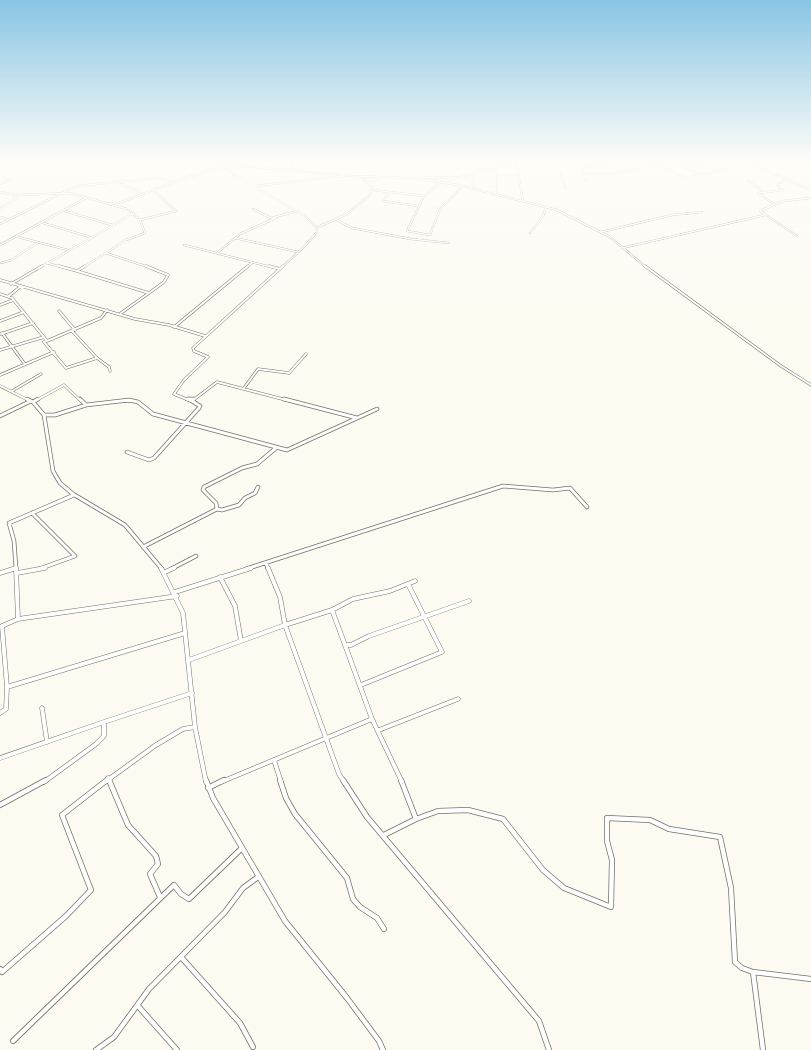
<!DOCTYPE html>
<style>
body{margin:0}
canvas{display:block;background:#fdfaf2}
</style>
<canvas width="811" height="1050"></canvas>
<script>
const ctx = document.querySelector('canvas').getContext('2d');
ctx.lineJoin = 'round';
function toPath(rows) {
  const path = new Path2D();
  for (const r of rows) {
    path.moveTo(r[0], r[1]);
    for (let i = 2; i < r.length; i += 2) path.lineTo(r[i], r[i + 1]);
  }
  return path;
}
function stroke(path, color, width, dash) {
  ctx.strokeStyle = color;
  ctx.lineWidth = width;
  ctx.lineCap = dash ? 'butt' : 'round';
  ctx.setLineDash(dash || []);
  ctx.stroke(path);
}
const streetFar4 = toPath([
 [221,162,223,167,238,177,305,216,317,228,317,232,305,246,281,268],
 [471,162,478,171],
 [516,162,523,201],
 [558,162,565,188],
 [580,162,586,181],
 [653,162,685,178,732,168,722,162],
 [676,162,686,167],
 [699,162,704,164,711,162],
 [747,162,811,190],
 [801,162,811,166],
 [497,166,497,195],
 [582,168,620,162],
 [292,169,293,162],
 [584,173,612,174,656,165],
 [498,175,519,175],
 [701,175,686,167,704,164],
 [0,176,10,180],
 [418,178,461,177,515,162],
 [748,181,763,191],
 [0,184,9,181],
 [121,184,139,191,138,194],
 [369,184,380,177],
 [255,186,344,176],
 [471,188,474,184,473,174],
 [373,190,424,196,440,183],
 [386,191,388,193,383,201,418,206],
 [0,192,16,195,70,193,127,209,140,220,176,211,153,190],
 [424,196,407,231,430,235,440,209,463,186],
 [109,203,119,203,185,178,229,165,352,176,413,178,458,185,557,210,610,237,647,268],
 [774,204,758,193,783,190,777,185,784,180],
 [0,209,23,194],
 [253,209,271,218,298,211],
 [65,211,112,225],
 [0,217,7,219],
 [337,220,352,228,411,239,449,243],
 [43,223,90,237],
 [0,224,76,186,159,178,171,181],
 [318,227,347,214,370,195,372,187,360,176],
 [601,232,672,215,702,212],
 [530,233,543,216,546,207],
 [797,236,760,211,783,201,811,198],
 [18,237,68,250],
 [235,238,298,252],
 [0,245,86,198],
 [184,245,275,268],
 [622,248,765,215],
 [106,253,126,240,145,233,140,220],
 [217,253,240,234,276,218],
 [1,263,11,260,39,242],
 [47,263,65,268],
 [39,268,134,213],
 [82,268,106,253,151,268],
 [246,268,253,262]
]);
const streetFar3 = toPath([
 [59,266,77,271],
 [85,266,77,271,149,293],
 [146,266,168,275,164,282,149,293],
 [269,266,280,269],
 [645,266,781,366,811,385],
 [0,280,135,319,169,325,205,336],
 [11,284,42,266],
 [0,294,12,298,47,341,101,318,107,310],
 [9,296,21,286],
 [0,305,13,300],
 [59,311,75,330],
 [121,313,149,293],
 [0,321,24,312],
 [174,327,248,266],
 [72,331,97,358,109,367,110,371],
 [2,333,24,363],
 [1,334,33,323],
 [46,341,44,342,66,368,97,358],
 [0,350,44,337],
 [0,375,54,352],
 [0,386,30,401],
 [244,388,258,369,289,373,306,354],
 [12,391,41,374],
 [35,401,64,385,81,401],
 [123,401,132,401],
 [191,401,174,394,184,380,208,357,194,351,193,348,283,266],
 [192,401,217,382,290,401]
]);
const streetFar2 = toPath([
 [27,399,33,402,44,415,53,471,60,483,73,494,125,525,162,569],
 [80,399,86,405],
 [187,399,194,399],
 [284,399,357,418],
 [33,402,38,399],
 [45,415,55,415,86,405,129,400,138,402,153,414,287,450,377,409],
 [0,416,31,401],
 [127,452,149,460,154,458,199,408,200,406,192,401],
 [217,509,216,503,203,490,204,487,242,468,257,464,276,448],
 [32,513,75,556,39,569],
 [143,547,217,509,222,510,239,505,245,498,255,493,258,487],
 [266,563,268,569],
 [16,568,14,541,9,523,74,495],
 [13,569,16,569],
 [171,569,196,556],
 [246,569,503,486,553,490,570,488,587,507]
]);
const streetFar1 = toPath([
 [161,568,183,613,195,727,206,782],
 [268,568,280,597,285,625,332,610,345,645,351,645,369,636,469,601],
 [165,572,174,568],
 [0,573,16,568,18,619],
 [17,573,45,568],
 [220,577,235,606,241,641],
 [175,592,251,568],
 [332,610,353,599,390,591,415,581],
 [2,626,7,687,185,633],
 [2,626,18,619,177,596],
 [189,660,285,625,339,774,344,782],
 [361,685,442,652,408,584],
 [42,708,47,742],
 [0,713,6,709,7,687],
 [372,719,402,782],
 [379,730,458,699],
 [0,758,104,722],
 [274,760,281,782],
 [108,778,110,782],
 [44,782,96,744,104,736,104,722,192,693],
 [105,782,156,745,183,729,195,727],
 [221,782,372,719,345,645]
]);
const street = toPath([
 [109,780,128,825,156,856,158,864,150,874,160,897],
 [206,780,213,798,285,921,347,998,379,1041,383,1050],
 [280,780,286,798,295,814,347,878,353,899,360,907,377,918,384,929],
 [343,780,367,817,539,1021,549,1050],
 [208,788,224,780],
 [0,805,46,780],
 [416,819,438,811,468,810,503,819,543,870,564,888,611,907,612,860,607,841,607,818,650,820,669,829,720,837,731,888,735,962,742,968,753,972],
 [384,835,416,819,401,780],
 [181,957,240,1023,253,1047],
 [0,969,2,972,66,916,91,890,62,815,107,780],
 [138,1006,177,1050],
 [13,1041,174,885,181,894,189,899,241,849],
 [96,1050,114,1037,149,989,225,912,243,888,258,877],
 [763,1050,753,972,811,979]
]);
stroke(streetFar4, '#74716a', 2);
stroke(streetFar3, '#74716a', 3);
stroke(streetFar2, '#74716a', 4.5);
stroke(streetFar1, '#74716a', 5);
stroke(street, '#74716a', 6);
stroke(streetFar4, '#fff', 1.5);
stroke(streetFar3, '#fff', 2);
stroke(streetFar2, '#fff', 3);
stroke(streetFar1, '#fff', 4);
stroke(street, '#fff', 4.5);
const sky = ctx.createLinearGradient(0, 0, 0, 309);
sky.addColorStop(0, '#89c5e4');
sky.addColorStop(0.52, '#fefdf9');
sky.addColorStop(1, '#fefdf900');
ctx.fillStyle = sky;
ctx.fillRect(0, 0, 811, 309);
</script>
